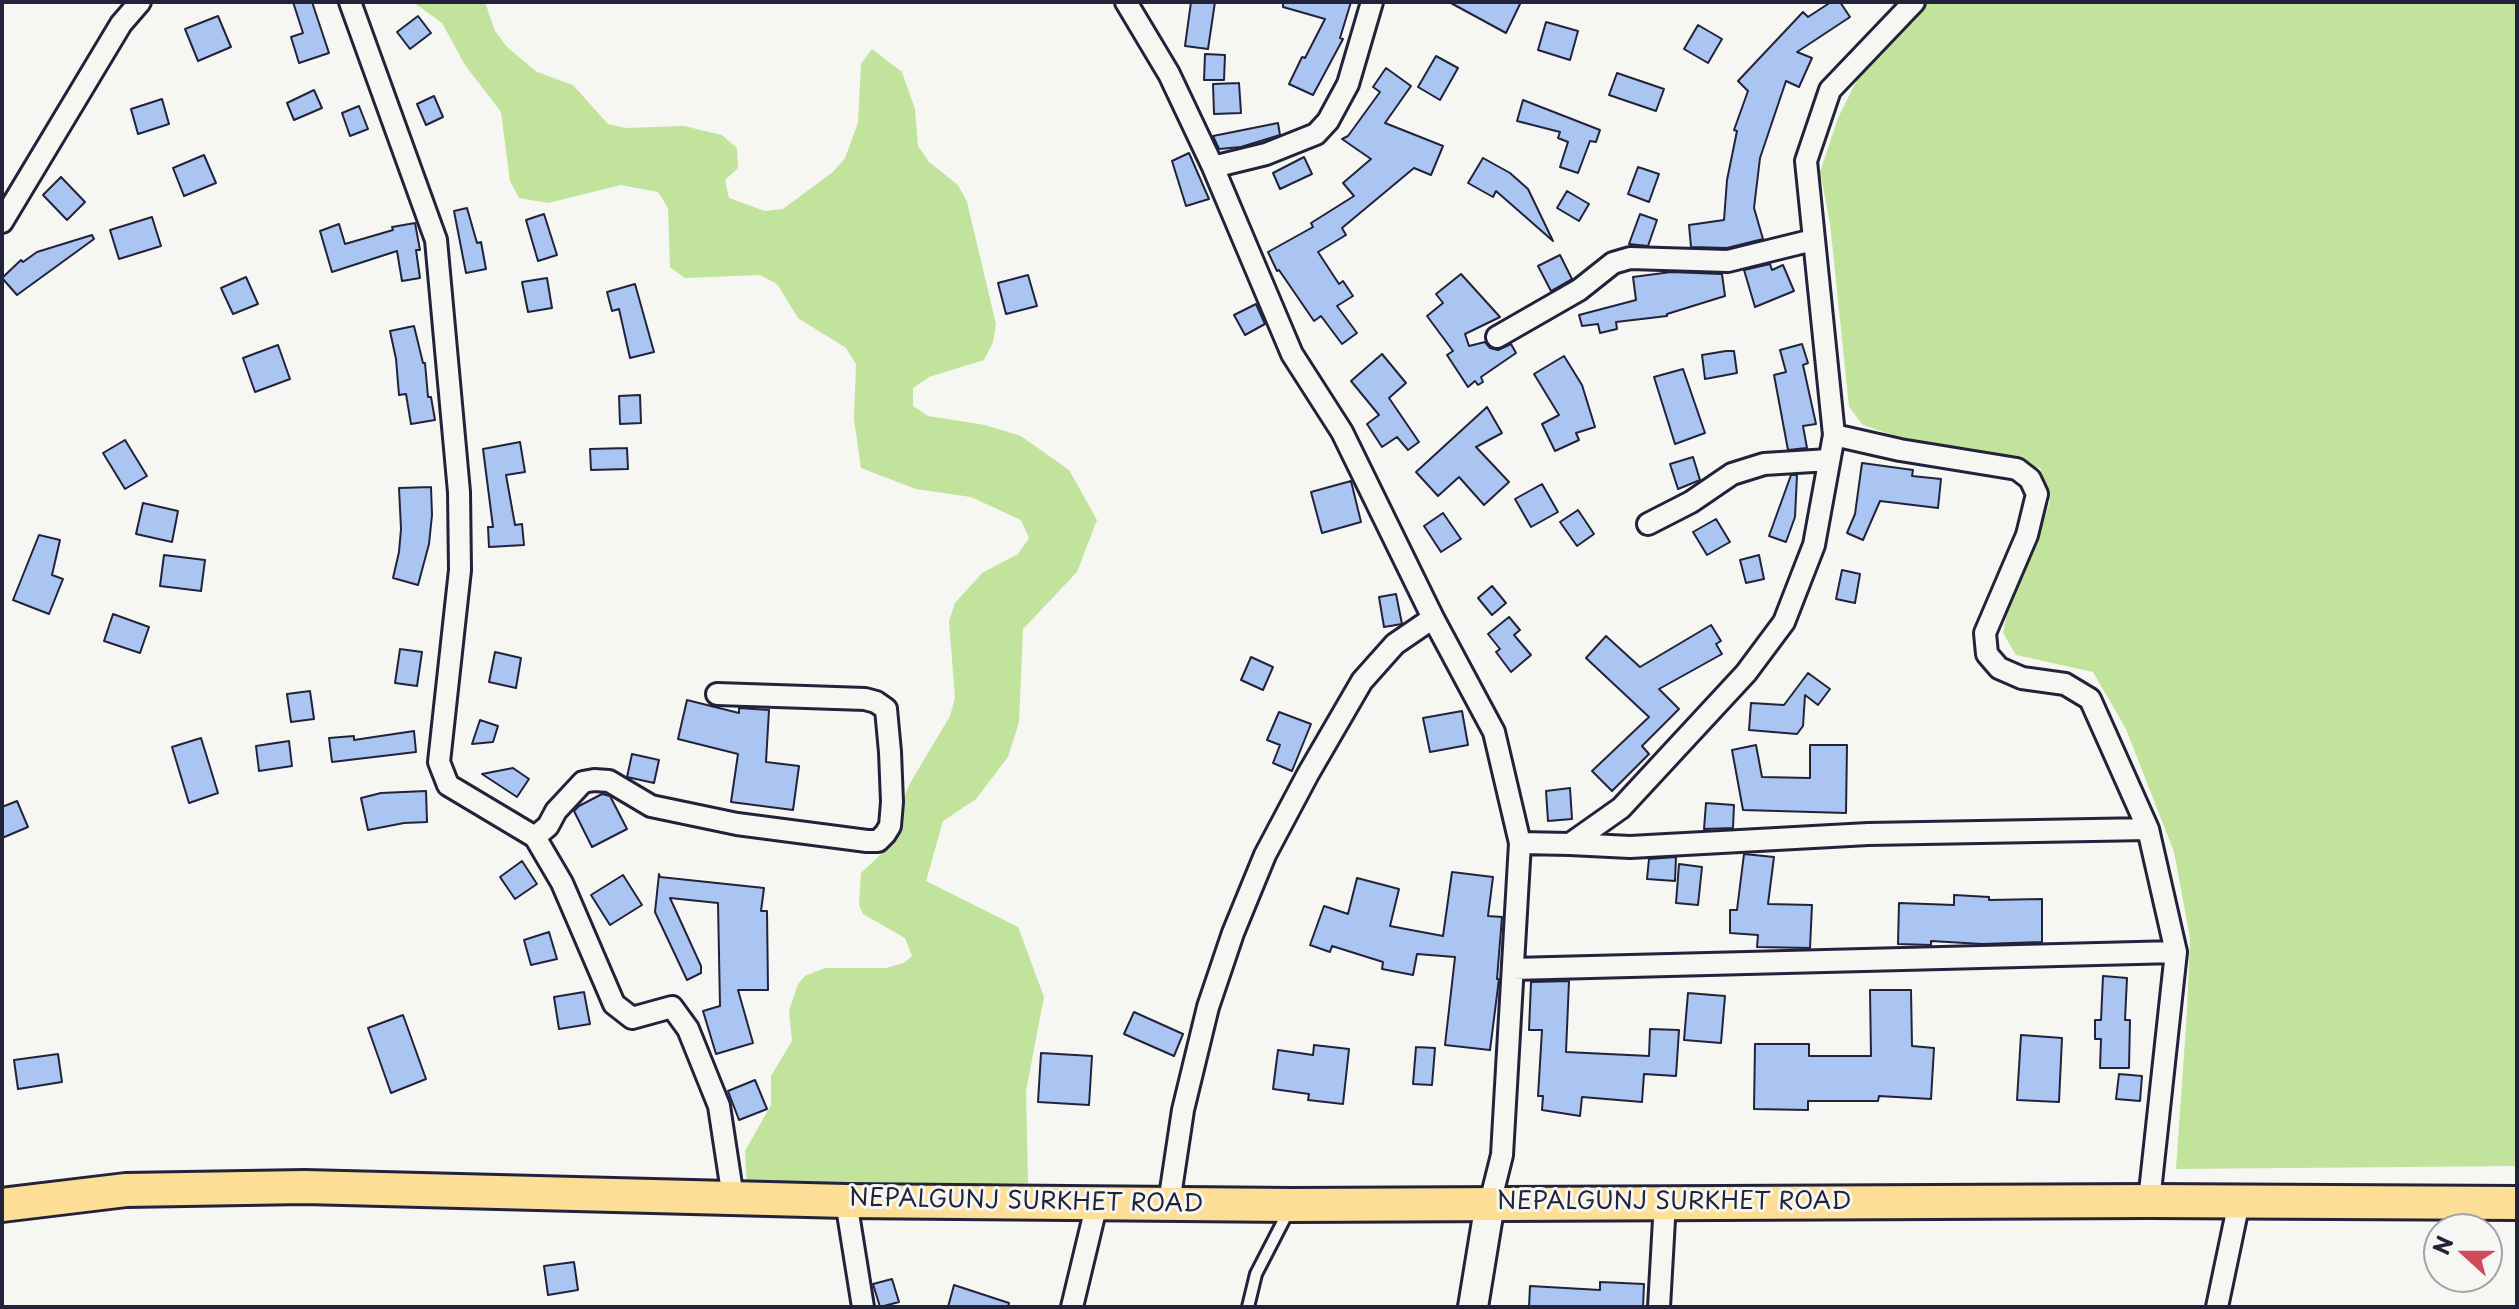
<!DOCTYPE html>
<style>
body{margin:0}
#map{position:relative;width:2519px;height:1309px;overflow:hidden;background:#f6f6f2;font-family:"Playpen Sans",sans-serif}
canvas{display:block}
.frame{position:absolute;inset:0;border:4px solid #22223b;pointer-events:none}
.north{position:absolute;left:2423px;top:1213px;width:80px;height:80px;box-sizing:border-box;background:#f6f6f2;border:2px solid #a1a1a9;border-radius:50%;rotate:291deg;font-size:22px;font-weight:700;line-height:32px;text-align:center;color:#22223b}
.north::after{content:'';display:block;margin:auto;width:28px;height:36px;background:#d1495b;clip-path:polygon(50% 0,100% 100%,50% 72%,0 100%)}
</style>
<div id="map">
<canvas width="2519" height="1309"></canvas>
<div class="frame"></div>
<div class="north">N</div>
</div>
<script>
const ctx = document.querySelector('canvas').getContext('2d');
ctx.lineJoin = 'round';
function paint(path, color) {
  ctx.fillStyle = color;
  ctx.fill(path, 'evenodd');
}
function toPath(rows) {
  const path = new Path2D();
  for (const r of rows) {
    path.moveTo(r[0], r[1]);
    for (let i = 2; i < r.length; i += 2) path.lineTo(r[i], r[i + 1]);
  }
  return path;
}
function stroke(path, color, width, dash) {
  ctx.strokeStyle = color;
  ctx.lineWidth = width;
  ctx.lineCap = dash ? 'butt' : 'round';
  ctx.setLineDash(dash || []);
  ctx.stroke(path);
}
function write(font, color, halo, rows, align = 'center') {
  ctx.font = font + ' "Playpen Sans",sans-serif';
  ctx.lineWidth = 6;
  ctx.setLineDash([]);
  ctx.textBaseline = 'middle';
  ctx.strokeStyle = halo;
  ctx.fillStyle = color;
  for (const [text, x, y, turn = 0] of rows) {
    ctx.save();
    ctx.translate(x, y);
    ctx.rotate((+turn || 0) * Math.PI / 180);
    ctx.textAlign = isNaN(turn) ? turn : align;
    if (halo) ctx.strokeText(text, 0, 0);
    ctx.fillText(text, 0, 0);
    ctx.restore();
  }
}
paint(toPath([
 [413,2,485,2,495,31,507,47,537,72,573,85,608,124,626,128,684,126,722,135,737,148,738,168,725,180,729,198,765,211,783,209,833,172,845,158,858,123,861,64,872,49,902,72,915,109,918,146,929,162,958,185,967,202,996,324,993,342,984,360,929,377,913,388,913,406,928,416,985,425,1021,436,1069,470,1097,520,1077,572,1023,629,1019,722,1008,757,976,799,943,821,926,881,1018,927,1044,997,1026,1091,1028,1183,747,1189,745,1151,771,1105,771,1076,792,1041,789,1011,798,984,805,976,825,968,886,968,904,963,912,956,905,938,863,914,859,905,861,873,895,841,899,810,909,785,950,716,955,698,949,621,955,603,982,573,1018,554,1029,538,1021,520,971,497,916,489,861,468,854,419,856,364,846,348,798,318,777,284,760,275,685,278,670,267,668,208,658,192,621,185,548,203,519,198,510,181,501,112,465,65,442,23],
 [1929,2,2517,2,2517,1166,2176,1169,2187,1011,2190,938,2174,852,2126,729,2093,672,2016,655,2003,633,2009,604,2034,547,2050,501,2040,468,1907,440,1863,425,1849,407,1830,223,1820,172,1838,118,1859,76]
]), '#c1e39c');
const building = toPath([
 [293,2,312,2,329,53,299,63,291,37,303,33,293,2],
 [1191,2,1215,2,1208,49,1185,46,1191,2],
 [1283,2,1351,2,1340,38,1343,39,1313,95,1289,84,1302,57,1305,58,1325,19,1283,7,1283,2],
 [1449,2,1521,2,1506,33,1449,2],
 [1831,2,1840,2,1850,17,1797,52,1812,58,1799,87,1786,81,1760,158,1754,208,1763,239,1727,248,1691,247,1689,225,1724,220,1727,180,1737,131,1734,130,1748,91,1738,81,1803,12,1808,17,1831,2],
 [218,16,231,47,198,61,185,29,218,16],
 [418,16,431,33,410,49,397,32,418,16],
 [1546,22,1578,31,1570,60,1538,50,1546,22],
 [1698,25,1722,39,1708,63,1684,49,1698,25],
 [1205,54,1225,55,1224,80,1204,80,1205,54],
 [1436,56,1458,68,1440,100,1418,87,1436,56],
 [1386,68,1411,86,1385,123,1443,146,1431,175,1414,168,1342,228,1346,235,1318,252,1339,284,1343,281,1353,296,1337,306,1357,333,1342,344,1321,316,1314,321,1279,270,1277,271,1268,252,1313,227,1311,223,1354,196,1343,183,1371,159,1342,139,1348,136,1380,92,1373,87,1386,68],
 [1617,73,1664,89,1656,111,1609,95,1617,73],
 [1239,83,1241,113,1214,114,1213,84,1239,83],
 [314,90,322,108,294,120,287,103,314,90],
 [434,96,443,117,426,125,417,104,434,96],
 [162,99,169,124,138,134,131,109,162,99],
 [1523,100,1600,130,1596,142,1590,141,1578,173,1560,167,1568,142,1558,138,1560,132,1517,121,1523,100],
 [359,106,368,129,350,136,342,113,359,106],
 [1278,123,1280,135,1241,147,1219,149,1213,136,1278,123],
 [1189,153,1209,199,1186,206,1172,161,1189,153],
 [204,155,216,183,184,196,173,168,204,155],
 [1304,157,1312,174,1280,189,1273,173,1304,157],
 [1483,158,1510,173,1528,189,1553,241,1496,191,1493,197,1468,183,1483,158],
 [1638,167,1659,174,1649,202,1628,194,1638,167],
 [61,177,85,202,67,220,43,195,61,177],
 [1567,191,1589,204,1579,221,1557,208,1567,191],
 [467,208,477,243,481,242,486,269,466,273,454,211,467,208],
 [544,214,557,255,538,261,526,220,544,214],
 [1640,214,1657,220,1648,246,1629,244,1640,214],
 [152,217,161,246,119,259,110,230,152,217],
 [415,223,420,250,416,250,420,278,402,281,397,251,332,272,320,231,339,224,345,244,393,230,392,227,415,223],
 [92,235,94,239,17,295,2,278,21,260,23,262,37,252,92,235],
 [1560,255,1572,279,1551,291,1538,266,1560,255],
 [1770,264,1772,270,1783,265,1794,291,1755,307,1744,270,1770,264],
 [1671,272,1722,274,1725,296,1667,314,1667,316,1616,322,1617,329,1600,333,1598,324,1582,326,1579,315,1636,300,1633,277,1671,272],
 [1461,274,1500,317,1465,334,1469,346,1485,342,1490,348,1498,350,1511,344,1516,353,1481,377,1483,382,1478,385,1475,381,1468,387,1447,355,1453,351,1427,316,1443,303,1436,294,1461,274],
 [1028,275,1037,306,1006,314,998,283,1028,275],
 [246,277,258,304,233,314,221,288,246,277],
 [547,278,552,308,528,312,522,282,547,278],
 [635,284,654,352,630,358,619,309,612,311,607,292,635,284],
 [1256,304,1265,324,1245,335,1234,315,1256,304],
 [414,326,423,363,425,363,428,397,431,397,435,420,411,424,406,394,399,395,396,359,390,331,414,326],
 [1802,344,1808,363,1803,365,1816,424,1803,426,1807,448,1788,450,1774,375,1786,372,1780,350,1802,344],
 [278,345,290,379,255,392,243,358,278,345],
 [1726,351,1734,351,1737,373,1705,379,1702,355,1726,351],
 [1382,354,1406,383,1389,398,1419,442,1408,450,1397,437,1382,447,1367,424,1379,415,1351,381,1382,354],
 [1564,356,1582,385,1595,427,1576,433,1579,440,1555,451,1542,424,1559,415,1534,374,1564,356],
 [1683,369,1705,433,1675,444,1654,377,1683,369],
 [640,395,641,423,620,424,619,396,640,395],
 [1487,407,1502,433,1476,447,1509,482,1484,505,1459,477,1438,496,1416,472,1487,407],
 [125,440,147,476,125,489,103,453,125,440],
 [520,442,525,472,506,475,515,525,522,524,524,545,489,547,488,527,493,527,483,449,520,442],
 [627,448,628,469,591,470,590,449,627,448],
 [1693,457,1700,480,1678,489,1670,464,1693,457],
 [1862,463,1913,470,1912,476,1941,479,1938,508,1880,501,1863,540,1847,533,1855,514,1862,463],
 [1791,475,1797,475,1795,517,1786,542,1769,536,1791,475],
 [1351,481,1361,522,1322,533,1311,492,1351,481],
 [1542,484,1558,512,1531,527,1515,499,1542,484],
 [431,487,432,515,429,544,418,585,393,578,399,552,401,529,399,488,431,487],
 [143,503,178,511,172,542,136,534,143,503],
 [1578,510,1594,534,1577,546,1560,522,1578,510],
 [1443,513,1461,539,1441,552,1424,526,1443,513],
 [1716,519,1730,542,1707,555,1693,532,1716,519],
 [39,535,60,540,52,575,63,579,49,614,13,600,39,535],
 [164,555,205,560,201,591,160,586,164,555],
 [1759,555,1764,579,1746,583,1740,560,1759,555],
 [1842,570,1860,574,1855,603,1836,599,1842,570],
 [1492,586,1506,603,1492,615,1478,598,1492,586],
 [1396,594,1402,624,1384,627,1379,597,1396,594],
 [113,614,149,627,140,653,104,641,113,614],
 [1509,617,1520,630,1514,635,1531,655,1511,672,1496,652,1500,649,1488,634,1509,617],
 [1711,625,1721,641,1716,644,1722,654,1659,689,1679,709,1642,746,1649,754,1612,791,1592,771,1649,717,1586,658,1606,636,1640,667,1711,625],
 [400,649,422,652,417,686,395,683,400,649],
 [495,652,521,658,516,688,489,682,495,652],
 [1251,657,1273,667,1263,690,1241,680,1251,657],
 [1808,673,1830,689,1818,705,1805,695,1803,726,1797,734,1749,730,1751,703,1784,705,1808,673],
 [310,691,314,719,291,722,287,694,310,691],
 [687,700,739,713,739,708,769,710,766,762,799,766,793,810,731,802,738,754,678,739,687,700],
 [1462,711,1468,745,1430,752,1423,718,1462,711],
 [1279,712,1311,724,1292,771,1273,763,1280,745,1267,740,1279,712],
 [480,720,498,726,493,742,472,744,480,720],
 [414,731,416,752,332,762,329,738,354,736,354,740,414,731],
 [201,738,218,793,189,803,172,747,201,738],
 [289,741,292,766,259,771,256,746,289,741],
 [1756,745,1762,777,1810,778,1810,745,1847,745,1846,813,1743,810,1732,750,1756,745],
 [632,754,659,760,654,783,627,777,632,754],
 [513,768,529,779,517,797,482,774,513,768],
 [1570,788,1572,819,1548,821,1546,791,1570,788],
 [426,791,427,822,404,823,368,830,361,798,381,793,426,791],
 [602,794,610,796,627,829,592,847,574,811,579,806,602,794],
 [17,801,28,827,2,838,2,807,17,801],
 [1706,803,1734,805,1733,828,1704,829,1706,803],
 [1744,854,1774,857,1768,904,1812,905,1810,948,1757,947,1758,935,1730,933,1730,910,1737,910,1744,854],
 [1676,857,1675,881,1647,879,1649,859,1676,857],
 [522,861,537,884,515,899,500,877,522,861],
 [1679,864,1702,867,1698,905,1676,903,1679,864],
 [1452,872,1493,877,1488,916,1502,917,1497,979,1499,979,1490,1050,1445,1045,1455,957,1417,954,1413,975,1382,969,1383,962,1332,946,1330,952,1310,945,1324,906,1348,914,1357,878,1399,889,1390,926,1443,936,1452,872],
 [659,874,660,877,764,888,761,911,767,911,768,990,738,990,753,1043,716,1054,703,1011,720,1006,718,903,670,898,701,966,701,973,687,980,655,912,659,874],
 [623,875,642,905,610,925,591,895,623,875],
 [1954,895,1989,897,1989,900,2042,899,2042,942,1982,944,1931,941,1931,945,1898,944,1899,903,1954,905,1954,895],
 [549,932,557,959,531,965,524,940,549,932],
 [2103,976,2127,978,2125,1020,2130,1020,2129,1068,2100,1068,2101,1039,2095,1039,2095,1020,2101,1020,2103,976],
 [1569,981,1566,1052,1649,1056,1650,1029,1679,1030,1676,1076,1644,1074,1642,1102,1582,1097,1580,1116,1542,1110,1543,1096,1538,1096,1542,1030,1529,1030,1531,982,1569,981],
 [1870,990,1911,990,1912,1046,1934,1048,1931,1099,1879,1096,1878,1101,1808,1101,1808,1110,1754,1109,1755,1044,1809,1044,1809,1056,1871,1056,1870,990],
 [584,992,590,1024,559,1029,554,997,584,992],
 [1688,993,1725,996,1721,1043,1684,1040,1688,993],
 [1134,1012,1183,1034,1174,1056,1124,1034,1134,1012],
 [403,1015,426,1079,391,1093,368,1028,403,1015],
 [2021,1035,2062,1038,2059,1102,2017,1100,2021,1035],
 [1314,1045,1349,1049,1343,1104,1308,1100,1309,1094,1273,1089,1278,1050,1313,1055,1314,1045],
 [1416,1047,1435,1048,1432,1085,1413,1084,1416,1047],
 [1041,1053,1092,1056,1089,1105,1038,1102,1041,1053],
 [58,1054,62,1082,18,1089,14,1060,58,1054],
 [2119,1074,2142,1076,2140,1101,2116,1099,2119,1074],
 [755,1080,767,1109,739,1120,728,1091,755,1080],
 [574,1262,578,1290,548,1295,544,1266,574,1262],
 [892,1279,899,1302,880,1307,873,1284,892,1279],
 [1600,1282,1644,1284,1643,1307,1529,1307,1530,1286,1600,1290,1600,1282],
 [954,1285,1009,1303,1008,1307,948,1307,954,1285]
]);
paint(building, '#abc5f2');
stroke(building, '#22223b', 2);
const lane = toPath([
 [1248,1307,1256,1274,1289,1210]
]);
const street = toPath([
 [350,2,436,240,459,492,460,570,439,762,448,785,535,837,562,883,614,1004,632,1018,672,1007,688,1029,719,1106,733,1198],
 [1126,2,1169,74,1213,167,1292,354,1342,432,1433,618,1494,732,1520,843,1502,1155,1490,1203],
 [1213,167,1266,154,1316,134,1328,121,1348,84,1372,2],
 [2,222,121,24,140,2],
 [1497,337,1579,290,1613,263,1630,258,1728,261,1813,240],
 [1834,435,1900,450,2017,469,2030,479,2037,494,2027,535,1985,633,1987,654,1999,668,2022,678,2065,684,2090,699,2148,829,2176,952],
 [1648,524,1691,502,1732,474,1764,464,1829,460],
 [535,837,548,826,556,811,583,782,594,780,609,781,651,806,737,824,867,841,878,841,885,834,890,826,892,802,890,752,886,709,876,702,865,699,717,694],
 [1520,843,1570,844,1621,808,1746,673,1784,622,1814,545,1834,435,1806,161,1830,90,1914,2],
 [1570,844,1630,847,1868,834,2148,829],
 [1513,969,2176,952,2149,1201],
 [846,1201,863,1307],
 [1169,1203,1183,1110,1208,1007,1233,933,1265,855,1308,774,1362,681,1395,644,1433,618],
 [1072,1307,1097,1203],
 [1659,1307,1665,1202],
 [2217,1307,2239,1202]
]);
const secondary = toPath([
 [1473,1307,1490,1203]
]);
const primary = toPath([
 [2,1205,126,1190,305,1187,846,1201,1292,1205,2149,1201,2517,1203]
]);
stroke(lane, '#22223b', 16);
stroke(street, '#22223b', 26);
stroke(secondary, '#22223b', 34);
stroke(primary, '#22223b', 38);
stroke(lane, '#f6f6f2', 10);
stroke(street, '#f6f6f2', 20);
stroke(secondary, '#f6f6f2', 28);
stroke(primary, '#fcde96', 32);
write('24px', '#22223b', '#f6f6f2', [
 ["NEPALGUNJ SURKHET ROAD",1026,1202,1],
 ["NEPALGUNJ SURKHET ROAD",1674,1202]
]);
</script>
